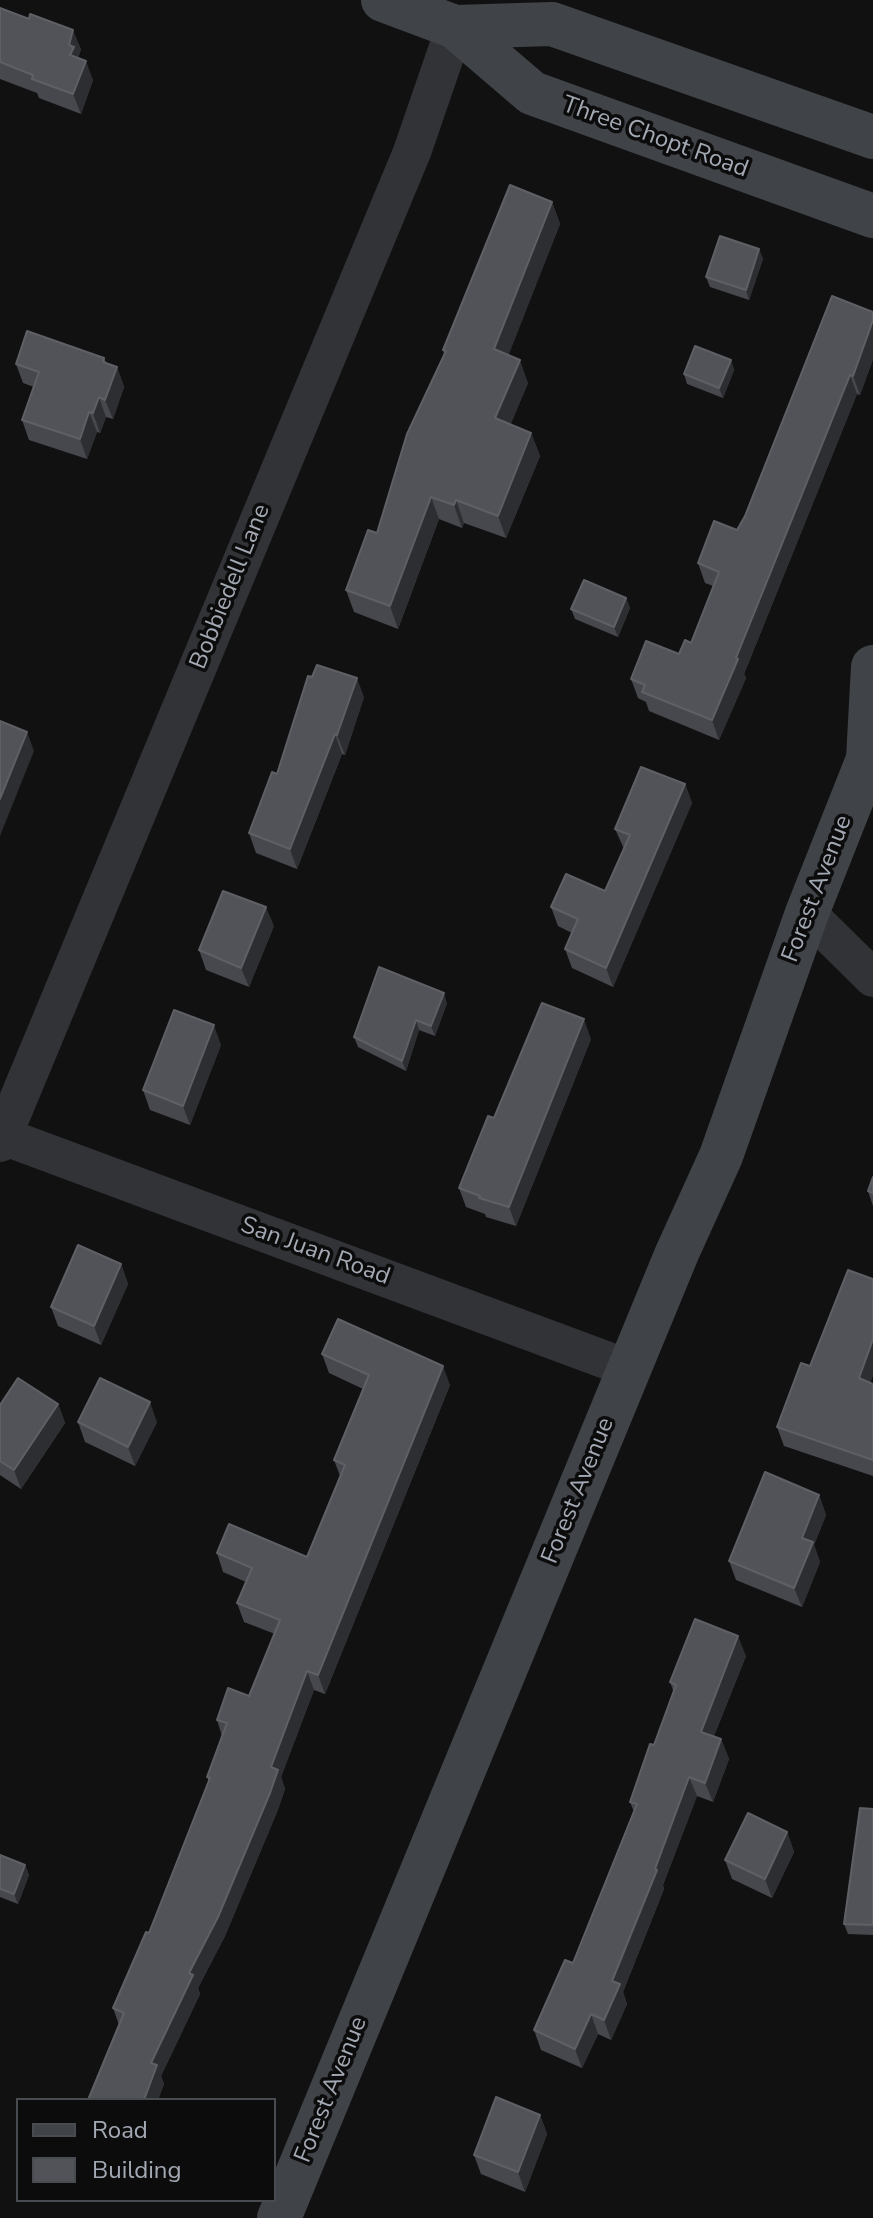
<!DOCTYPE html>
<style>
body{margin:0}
#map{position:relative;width:873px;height:2218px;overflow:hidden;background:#111112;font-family:"Nunito Sans",sans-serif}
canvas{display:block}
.legend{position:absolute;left:16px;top:2098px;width:260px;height:104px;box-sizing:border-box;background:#0c0c0d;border:2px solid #484b4f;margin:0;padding:10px 14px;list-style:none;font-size:24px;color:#a3a9b3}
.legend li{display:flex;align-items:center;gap:16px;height:40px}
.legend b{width:40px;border:2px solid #484b4f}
</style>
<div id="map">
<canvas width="873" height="2218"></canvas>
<ul class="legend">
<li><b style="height:10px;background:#404347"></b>Road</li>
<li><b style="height:22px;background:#515358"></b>Building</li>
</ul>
</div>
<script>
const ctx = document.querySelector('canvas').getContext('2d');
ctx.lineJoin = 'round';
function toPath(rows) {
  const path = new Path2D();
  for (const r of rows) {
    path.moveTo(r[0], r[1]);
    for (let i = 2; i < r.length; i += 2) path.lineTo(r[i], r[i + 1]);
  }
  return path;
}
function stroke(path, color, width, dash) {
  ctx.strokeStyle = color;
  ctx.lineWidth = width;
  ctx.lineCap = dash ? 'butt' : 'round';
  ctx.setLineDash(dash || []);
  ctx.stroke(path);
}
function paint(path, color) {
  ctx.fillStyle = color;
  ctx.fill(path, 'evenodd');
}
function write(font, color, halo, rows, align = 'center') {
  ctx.font = font + ' "Nunito Sans",sans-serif';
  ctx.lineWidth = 7;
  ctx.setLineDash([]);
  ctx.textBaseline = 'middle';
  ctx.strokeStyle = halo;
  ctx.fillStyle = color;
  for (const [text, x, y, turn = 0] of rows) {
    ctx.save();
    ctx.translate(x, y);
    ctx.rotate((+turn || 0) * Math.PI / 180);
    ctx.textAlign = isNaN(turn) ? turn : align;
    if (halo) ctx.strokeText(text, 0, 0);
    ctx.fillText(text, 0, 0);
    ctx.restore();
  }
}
stroke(toPath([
 [807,913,873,978],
 [0,1135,630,1369],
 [0,1143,412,152,455,27]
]), '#323337', 38);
stroke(toPath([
 [383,0,455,27,532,93,873,216],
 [455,27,552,24,873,137],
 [868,759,873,667],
 [279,2218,677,1253,721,1156,807,913,868,759,873,753]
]), '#404347', 44);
paint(toPath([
 [0,8,81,49,78,58,93,80,81,114,39,98,37,93,0,79],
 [552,202,560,224,508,355,528,383,510,425,531,433,540,456,506,538,464,523,462,528,439,519,398,629,354,612,346,590,377,533,444,354,443,350],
 [759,249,763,259,749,300,710,287,706,277],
 [873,312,873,359,860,395,857,394,744,674,746,678,719,740,649,711,646,702,638,698,631,679,679,654,691,643,713,586,705,583,698,563,737,530],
 [104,358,107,364,117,367,124,387,113,419,106,417,100,433,97,432,87,459,29,440,22,420,34,387,23,383,16,364],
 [731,360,734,370,723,398,687,384,684,374],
 [626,598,630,608,618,637,575,619,571,609],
 [364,697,345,755,342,754,297,869,256,853,249,833,277,774],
 [685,784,692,803,613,987,572,968,565,949,572,933,558,926,551,907,605,891,624,849,615,829],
 [274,926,249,987,206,970,199,950],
 [447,1003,435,1036,419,1030,406,1071,358,1047,354,1037],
 [591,1039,516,1226,486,1217,485,1214,466,1207,459,1188,494,1118],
 [221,1045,190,1125,150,1110,143,1090],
 [873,1177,873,1206,868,1191],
 [121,1264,128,1284,101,1345,58,1326,51,1307],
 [322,1354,450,1385,325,1694,314,1690,281,1777,285,1789,277,1812,225,1936,198,1988,200,1994,161,2076,164,2084,158,2100,88,2100,119,2025,113,2008,149,1933,209,1782,207,1777,222,1736,217,1720,249,1696,275,1634,244,1622,237,1603,246,1582,223,1572,217,1553,307,1557,340,1476,334,1460,363,1389,329,1373],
 [810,1366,873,1384,873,1476,784,1446,777,1427],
 [58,1404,65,1423,21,1489,0,1475,0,1405],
 [78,1422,157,1422,135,1466,85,1442],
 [819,1495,826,1515,814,1545,820,1562,802,1607,736,1580,729,1561],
 [746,1656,714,1736,721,1739,729,1759,713,1802,697,1796,663,1885,664,1889,623,1992,627,2004,611,2040,598,2034,582,2068,541,2050,534,2030,573,1963,634,1812,630,1802,654,1745,674,1693,670,1682],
 [873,1809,873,1935,848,1934,844,1924],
 [787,1832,794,1852,772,1898,732,1879,725,1860],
 [0,1855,25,1865,29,1875,18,1904,0,1897],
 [540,2115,547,2134,525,2192,481,2174,474,2155]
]), '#47484d');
paint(toPath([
 [73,30,81,49,78,58,70,55,69,45],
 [86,61,93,80,81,114,73,94],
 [552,202,560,224,502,372,494,349],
 [759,249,763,259,749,300,746,290],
 [873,320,873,359,860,395,853,376],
 [520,360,528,383,504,441,495,418],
 [731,360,734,370,723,398,719,388],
 [117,367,124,387,113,419,105,400],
 [850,375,857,394,744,674,746,678,719,740,712,720,736,658],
 [99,397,106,417,100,433,93,413],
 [89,412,97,432,87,459,80,439],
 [531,433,540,456,506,538,498,516],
 [431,497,439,519,398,629,390,606],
 [456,500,464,523,462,528,454,505],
 [626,598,630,608,618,637,614,627],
 [357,678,364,697,345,755,337,735],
 [27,732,34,751,0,836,0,799],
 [335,734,342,754,297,869,290,849],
 [685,784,692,803,613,987,606,968],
 [266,907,274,926,249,987,241,968],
 [444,993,447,1003,435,1036,431,1026],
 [584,1019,591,1039,516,1226,509,1207],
 [416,1020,419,1030,406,1071,402,1061],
 [214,1025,221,1045,190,1125,183,1106],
 [121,1264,128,1284,101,1345,94,1326],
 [873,1339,873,1376,865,1397,859,1378],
 [443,1366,450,1385,325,1694,318,1675],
 [150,1402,157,1422,135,1466,128,1447],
 [58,1404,65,1423,21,1489,14,1470],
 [819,1495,826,1515,814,1545,820,1562,802,1607,794,1588,802,1538],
 [738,1636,746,1656,708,1751,701,1732],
 [307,1671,314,1690,281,1777,285,1789,277,1812,225,1936,198,1988,200,1994,161,2076,164,2084,158,2100,144,2100,151,2063,189,1973,271,1767],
 [721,1739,729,1759,713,1802,705,1783],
 [689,1777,697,1796,663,1885,664,1889,623,1992,627,2004,611,2040,604,2020,612,1981],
 [787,1832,794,1852,772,1898,765,1879],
 [25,1865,29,1875,18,1904,14,1894],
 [591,2014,598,2034,582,2068,575,2049],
 [540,2115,547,2134,525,2192,518,2172]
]), '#2d2e31');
const building = toPath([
 [0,8,29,19,30,14,73,30,69,45,74,47,70,55,86,61,73,94,32,79,33,75,0,62,0,8],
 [510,185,552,202,494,349,520,360,495,418,531,433,498,516,456,500,454,505,431,497,390,606,346,590,368,530,377,533,407,434,446,351,443,350,510,185],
 [720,236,759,249,746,290,706,277,720,236],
 [832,296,873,312,873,320,853,376,850,375,736,658,738,659,712,720,642,692,645,685,631,679,646,641,679,654,685,640,691,643,719,572,698,563,714,521,737,530,745,516,832,296],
 [27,331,104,358,103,362,117,367,105,400,99,397,93,413,89,412,80,439,22,420,39,372,16,364,27,331],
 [695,346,731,360,719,388,684,374,695,346],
 [584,580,626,598,614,627,571,609,584,580],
 [317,665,357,678,337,735,335,734,290,849,249,833,272,772,277,774,308,676,312,677,317,665],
 [0,721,27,732,0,799,0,721],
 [641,767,685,784,606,968,565,949,578,919,551,907,566,874,605,891,630,835,615,829,641,767],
 [223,891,266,907,241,968,199,950,223,891],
 [379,967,444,993,431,1026,416,1020,402,1061,354,1037,379,967],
 [542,1003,584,1019,509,1207,479,1198,480,1196,459,1188,488,1116,494,1118,542,1003],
 [174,1010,214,1025,183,1106,143,1090,174,1010],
 [873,1177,873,1193,868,1191,873,1177],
 [78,1245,121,1264,94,1326,51,1307,78,1245],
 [848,1270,873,1279,873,1339,859,1378,873,1384,873,1460,777,1427,801,1363,810,1366,848,1270],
 [338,1319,443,1366,318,1675,307,1671,271,1767,278,1770,270,1793,218,1917,189,1973,193,1975,151,2063,157,2065,144,2100,88,2100,124,2013,113,2008,146,1932,149,1933,210,1778,207,1777,227,1723,217,1720,228,1688,249,1696,280,1620,237,1603,252,1568,217,1553,229,1524,307,1557,345,1465,334,1460,369,1375,322,1354,338,1319],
 [18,1378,58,1404,14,1470,0,1461,0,1405,18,1378],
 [100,1378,150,1402,128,1447,78,1422,100,1378],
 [765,1472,819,1495,802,1538,813,1542,794,1588,729,1561,765,1472],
 [695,1619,738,1636,701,1732,721,1739,705,1783,689,1777,655,1869,657,1870,612,1981,620,1984,604,2020,591,2014,575,2049,534,2030,565,1960,573,1963,637,1804,630,1802,650,1744,654,1745,676,1685,670,1682,695,1619],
 [860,1808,873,1809,873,1925,844,1924,860,1808],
 [748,1813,787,1832,765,1879,725,1860,748,1813],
 [0,1855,25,1865,14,1894,0,1889,0,1855],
 [496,2097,540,2115,518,2172,474,2155,496,2097]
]);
paint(building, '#515358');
stroke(building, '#5e6066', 2);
write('24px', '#a3a9b3', '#0c0c0d', [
 ["Three Chopt Road",655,138,20],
 ["Bobbiedell Lane",231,587,-68],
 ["Forest Avenue",818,889,-69],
 ["San Juan Road",315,1252,20],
 ["Forest Avenue",579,1491,-68],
 ["Forest Avenue",332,2090,-68]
]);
</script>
